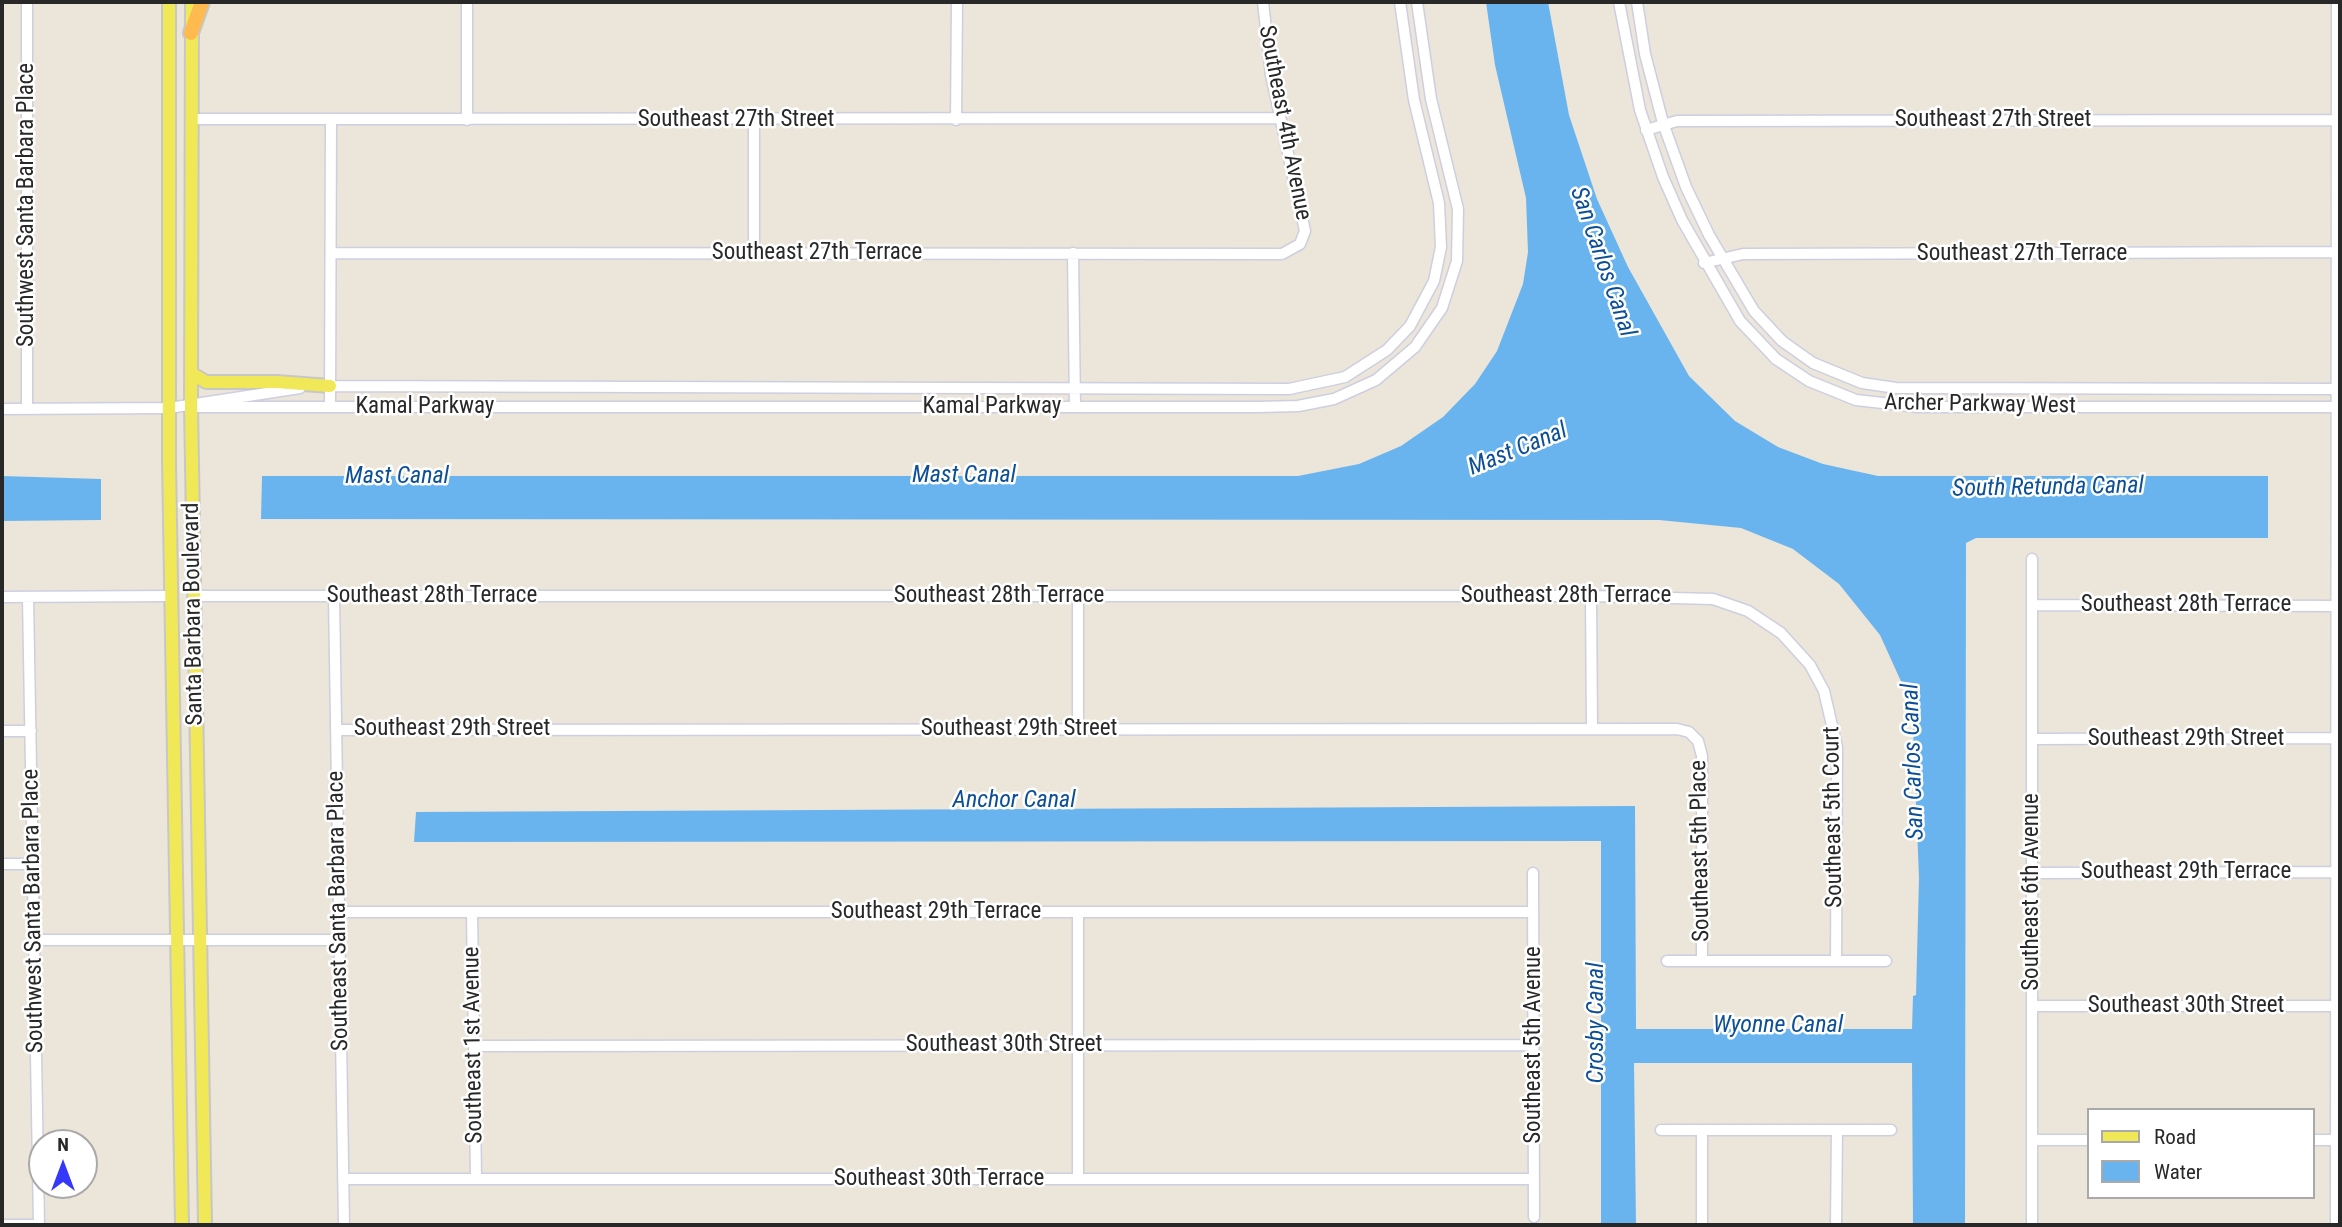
<!DOCTYPE html>
<style>
body{margin:0}
#map{position:relative;width:2342px;height:1227px;overflow:hidden;background:#ebe6d9;font-family:"Roboto Condensed",sans-serif}
canvas{display:block}
.frame{position:absolute;inset:0;border:4px solid #282828;pointer-events:none}
.legend{position:absolute;left:2087px;top:1108px;width:228px;height:91px;box-sizing:border-box;background:#fff;border:2px solid #a9a9a9;margin:0;padding:9px 12px;list-style:none;font-size:21px;color:#282828}
.legend li{display:flex;align-items:center;gap:14px;height:35px}
.legend b{width:35px;border:2px solid #a9a9a9}
.north{position:absolute;left:28px;top:1129px;width:70px;height:70px;box-sizing:border-box;background:#fff;border:2px solid #a9a9a9;border-radius:50%;rotate:0deg;font-size:19px;font-weight:700;line-height:28px;text-align:center;color:#282828}
.north::after{content:'';display:block;margin:auto;width:24px;height:32px;background:#3537fb;clip-path:polygon(50% 0,100% 100%,50% 72%,0 100%)}
</style>
<div id="map">
<canvas width="2342" height="1227"></canvas>
<div class="frame"></div>
<ul class="legend">
<li><b style="height:9px;background:#f1e857"></b>Road</li>
<li><b style="height:19px;background:#69b4ef"></b>Water</li>
</ul>
<div class="north">N</div>
</div>
<script>
const ctx = document.querySelector('canvas').getContext('2d');
ctx.lineJoin = 'round';
function paint(path, color) {
  ctx.fillStyle = color;
  ctx.fill(path, 'evenodd');
}
function toPath(rows) {
  const path = new Path2D();
  for (const r of rows) {
    path.moveTo(r[0], r[1]);
    for (let i = 2; i < r.length; i += 2) path.lineTo(r[i], r[i + 1]);
  }
  return path;
}
function stroke(path, color, width, dash) {
  ctx.strokeStyle = color;
  ctx.lineWidth = width;
  ctx.lineCap = dash ? 'butt' : 'round';
  ctx.setLineDash(dash || []);
  ctx.stroke(path);
}
function write(font, color, halo, rows, align = 'center') {
  ctx.font = font + ' "Roboto Condensed",sans-serif';
  ctx.lineWidth = 5;
  ctx.setLineDash([]);
  ctx.textBaseline = 'middle';
  ctx.strokeStyle = halo;
  ctx.fillStyle = color;
  for (const [text, x, y, turn = 0] of rows) {
    ctx.save();
    ctx.translate(x, y);
    ctx.rotate((+turn || 0) * Math.PI / 180);
    ctx.textAlign = isNaN(turn) ? turn : align;
    if (halo) ctx.strokeText(text, 0, 0);
    ctx.fillText(text, 0, 0);
    ctx.restore();
  }
}
paint(toPath([
 [1486,2,1548,2,1569,115,1597,199,1628,267,1689,376,1735,421,1778,447,1823,464,1878,476,2268,476,2268,538,1976,538,1966,543,1965,1225,1913,1225,1912,1063,1634,1063,1636,1225,1601,1225,1601,841,414,842,416,812,1635,806,1636,1029,1912,1029,1913,996,1916,995,1919,878,1913,727,1904,688,1880,635,1839,584,1793,549,1741,528,1659,520,261,519,262,476,1298,476,1359,464,1401,446,1443,417,1475,384,1497,351,1523,284,1528,252,1526,198,1495,65],
 [2,476,101,479,101,520,2,521]
]), '#69b4ef');
const minor = toPath([
 [467,2,467,120],
 [1619,2,1640,110,1663,177,1682,220,1740,321,1776,359,1809,381,1856,400,1918,407,2340,407],
 [1637,2,1645,54,1663,123,1686,187,1709,235,1754,311,1782,341,1813,363,1862,383,1896,388,2340,389],
 [192,119,1280,118],
 [754,120,754,253],
 [956,120,957,2],
 [1646,130,1677,121,2340,120],
 [331,253,1282,254,1300,244,1305,231,1271,75,1263,2],
 [1073,253,1075,407],
 [1704,263,1743,254,2340,252],
 [326,386,1289,389,1345,377,1387,350,1410,326,1434,281,1441,247,1439,203,1414,100,1400,2],
 [195,407,1258,407,1298,406,1334,399,1376,380,1415,347,1442,308,1457,261,1458,209,1431,99,1417,2],
 [330,407,331,119],
 [2,409,169,408,300,388],
 [27,409,27,2],
 [194,596,1591,596,1713,599,1748,611,1781,633,1810,665,1824,691,1837,747,1836,961],
 [334,596,344,1225],
 [1078,596,1078,729],
 [1591,596,1592,728],
 [2,597,171,596],
 [28,597,39,1225],
 [2032,605,2340,606],
 [336,730,1677,729,1689,732,1698,741,1702,756,1702,961],
 [2,731,31,731],
 [2032,739,2340,738],
 [2,864,33,864],
 [1533,873,1534,1217],
 [2032,873,2340,872],
 [339,912,1533,912],
 [472,912,476,1178],
 [34,940,340,940],
 [1667,961,1886,961],
 [2032,1006,2340,1006],
 [475,1046,1533,1045],
 [1661,1130,1891,1130],
 [1702,1130,1702,1225],
 [2032,1140,2088,1140],
 [2312,1140,2340,1140],
 [343,1179,1534,1179],
 [1078,1179,1078,912],
 [2,1225,39,1225],
 [1836,1225,1837,1130],
 [2032,1225,2032,559],
 [2336,1225,2337,2]
]);
const major = toPath([
 [169,2,169,462,182,1225],
 [192,2,191,406,205,1225],
 [191,373,206,382,277,382,330,386]
]);
const highway = toPath([
 [191,33,202,2]
]);
stroke(minor, '#cecee1', 13);
stroke(major, '#c7c7c7', 16);
stroke(highway, '#c7c7c7', 18);
stroke(minor, '#fff', 10);
stroke(major, '#f1e857', 12);
stroke(highway, '#ffba4f', 14);
write('23px', '#282828', '#fff', [
 ["Southeast 27th Street",736,120],
 ["Southeast 27th Street",1993,120],
 ["Southeast 4th Avenue",1284,123,79],
 ["Southwest Santa Barbara Place",27,205,-90],
 ["Southeast 27th Terrace",817,253],
 ["Southeast 27th Terrace",2022,254],
 ["Archer Parkway West",1980,405,1],
 ["Kamal Parkway",425,407],
 ["Kamal Parkway",992,407],
 ["Southeast 28th Terrace",432,596],
 ["Southeast 28th Terrace",999,596],
 ["Southeast 28th Terrace",1566,596],
 ["Southeast 28th Terrace",2186,605],
 ["Santa Barbara Boulevard",194,614,-91],
 ["Southeast 29th Street",452,729],
 ["Southeast 29th Street",1019,729],
 ["Southeast 29th Street",2186,739],
 ["Southeast 5th Court",1834,817,-91],
 ["Southeast 5th Place",1701,851,-91],
 ["Southeast 29th Terrace",2186,872],
 ["Southeast 6th Avenue",2032,892,-90],
 ["Southwest Santa Barbara Place",34,911,-91],
 ["Southeast Santa Barbara Place",339,911,-91],
 ["Southeast 29th Terrace",936,912],
 ["Southeast 30th Street",2186,1006],
 ["Southeast 1st Avenue",474,1045,-91],
 ["Southeast 30th Street",1004,1045],
 ["Southeast 5th Avenue",1534,1045,-90],
 ["Southeast 30th Terrace",939,1179]
]);
write('italic 24px', '#0c4f97', '#fff', [
 ["San Carlos Canal",1602,262,71],
 ["Mast Canal",1518,450,-22],
 ["Mast Canal",964,476],
 ["Mast Canal",397,477],
 ["South Retunda Canal",2048,488,-1],
 ["San Carlos Canal",1914,762,-92],
 ["Anchor Canal",1014,801],
 ["Crosby Canal",1597,1023,-90],
 ["Wyonne Canal",1778,1026]
]);
</script>
